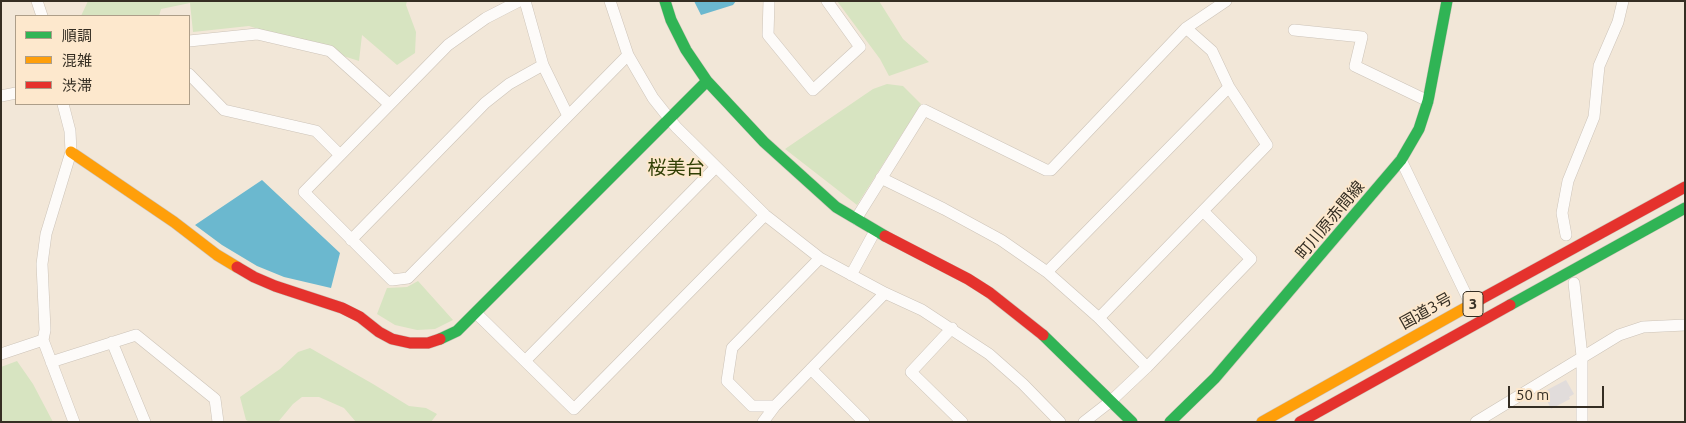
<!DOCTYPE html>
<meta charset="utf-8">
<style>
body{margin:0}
#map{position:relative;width:1686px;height:423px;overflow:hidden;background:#f2e7d8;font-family:Ubuntu,"Noto Sans JP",sans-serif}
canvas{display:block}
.frame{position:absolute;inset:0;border:2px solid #352e23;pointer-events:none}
.legend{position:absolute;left:15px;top:15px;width:175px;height:90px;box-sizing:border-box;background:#fde8cd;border:1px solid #ad9e89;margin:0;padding:6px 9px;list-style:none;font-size:15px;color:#352e23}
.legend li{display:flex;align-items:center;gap:10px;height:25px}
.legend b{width:25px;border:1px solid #ad9e89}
.scale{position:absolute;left:1508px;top:386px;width:96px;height:22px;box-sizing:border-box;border:2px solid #352e23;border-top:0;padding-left:6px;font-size:15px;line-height:18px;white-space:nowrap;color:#352e23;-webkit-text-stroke:4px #fde8cd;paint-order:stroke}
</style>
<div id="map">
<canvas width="1686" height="423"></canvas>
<div class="frame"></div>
<ul class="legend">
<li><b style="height:6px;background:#30b455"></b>順調</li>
<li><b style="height:6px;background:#ff9f0a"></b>混雑</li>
<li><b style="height:6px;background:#e5322d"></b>渋滞</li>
</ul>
<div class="scale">50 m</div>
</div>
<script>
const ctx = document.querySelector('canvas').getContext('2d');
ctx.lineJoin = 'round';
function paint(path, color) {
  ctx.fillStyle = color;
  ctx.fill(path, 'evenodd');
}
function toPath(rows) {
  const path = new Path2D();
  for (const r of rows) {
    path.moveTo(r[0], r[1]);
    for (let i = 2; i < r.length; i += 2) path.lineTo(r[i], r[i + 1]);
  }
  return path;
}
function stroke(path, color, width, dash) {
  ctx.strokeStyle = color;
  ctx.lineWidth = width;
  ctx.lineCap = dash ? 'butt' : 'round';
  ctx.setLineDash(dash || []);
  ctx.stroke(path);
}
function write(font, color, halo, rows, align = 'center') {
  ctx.font = font + ' Ubuntu,"Noto Sans JP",sans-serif';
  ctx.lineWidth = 4;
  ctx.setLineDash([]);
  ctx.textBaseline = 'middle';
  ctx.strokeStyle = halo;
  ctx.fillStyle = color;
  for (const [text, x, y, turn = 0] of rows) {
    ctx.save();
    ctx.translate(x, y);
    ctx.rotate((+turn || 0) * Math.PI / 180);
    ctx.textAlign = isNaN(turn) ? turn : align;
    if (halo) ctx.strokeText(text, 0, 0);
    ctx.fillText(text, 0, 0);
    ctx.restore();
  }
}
paint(toPath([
 [88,1,407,1,406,5,416,32,415,53,397,65,362,35,359,61,249,26,193,32,190,3,161,9,159,16,81,16],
 [837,1,879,1,903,39,929,62,889,76,880,59],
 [887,84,903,86,921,104,857,205,785,149,873,89],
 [418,281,453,320,435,329,417,330,395,325,377,314,387,288,407,287],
 [310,348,373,384,409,406,426,408,437,414,431,422,356,422,344,408,319,397,302,397,293,404,278,422,250,422,246,420,240,397,280,369,298,352],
 [17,361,33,384,53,422,1,422,1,367]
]), '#d7e4c1');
paint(toPath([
 [694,1,736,1,733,5,701,15],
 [262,180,340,253,331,288,284,277,257,266,222,245,195,225]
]), '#6bb8cf');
paint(toPath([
 [1566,380,1574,394,1569,397,1570,399,1551,409,1545,396,1549,394,1547,390]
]), '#e1dcdb');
const street = toPath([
 [37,1,42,16],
 [519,1,486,18,448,45,304,192,392,280,408,278,568,116],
 [525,1,543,65,568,116,628,55],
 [610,1,628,55,653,98,676,127,765,215,820,258,885,293,922,310,989,354,1023,384,1060,422],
 [769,1,768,35,813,90,860,47,827,1],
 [1294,30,1362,37,1355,66,1428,101],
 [189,41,257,34,330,51,389,104],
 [189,74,224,110,316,131,340,155],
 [1,96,16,93],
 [63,104,70,131,71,152,46,234,42,264,45,330,43,340,74,422],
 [1401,160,1471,305],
 [881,178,944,209,1001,240,1047,272,1099,318,1147,367,1251,259,1203,211],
 [856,219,924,110,1046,170,1051,170,1186,28,1226,1],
 [1566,235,1562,213,1568,181,1594,117,1599,66,1618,22,1623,1],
 [351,240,485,103,509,84,543,65],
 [820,258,732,348,727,381,752,406,775,406,885,293],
 [1047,272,1229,87],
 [851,275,875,231],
 [1574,283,1582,356,1582,422],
 [476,313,574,409,765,215],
 [1099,318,1267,145,1229,87,1212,51,1186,28],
 [952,328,911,372,962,422],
 [112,342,145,422],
 [1,354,43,340],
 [525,361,716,167],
 [51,362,136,335,215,399,218,422],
 [811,369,864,422],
 [763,422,775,406],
 [1084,422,1111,401,1147,367],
 [1476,422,1619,335,1643,327,1685,325]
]);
const fast = toPath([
 [665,1,671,20,686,50,707,81,764,142,836,207,885,236],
 [1510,305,1685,208],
 [1043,335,1132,422],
 [440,339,457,331,707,81],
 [1170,422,1215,378,1401,160,1419,129,1428,101,1447,1]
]);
const slow = toPath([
 [71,152,174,222,217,255,237,267],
 [1262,422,1481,299]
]);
const jam = toPath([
 [885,236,968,279,990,293,1043,335],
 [237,267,254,277,275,286,342,308,360,317,379,332,392,339,410,343,428,343,440,339],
 [1481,299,1685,187],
 [1300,422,1510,305]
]);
stroke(street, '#ccc3b8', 12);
stroke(fast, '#ccc3b8', 12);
stroke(slow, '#ccc3b8', 12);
stroke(jam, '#ccc3b8', 12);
stroke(street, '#fdfbf9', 11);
stroke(fast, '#30b455', 11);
stroke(slow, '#ff9f0a', 11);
stroke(jam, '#e5322d', 11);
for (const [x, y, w] of [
 [1473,304,20]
]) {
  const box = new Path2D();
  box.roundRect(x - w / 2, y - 12.5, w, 25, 4);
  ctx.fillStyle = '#fde8cd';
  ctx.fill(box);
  stroke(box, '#352e23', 1);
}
write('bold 15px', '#352e23', null, [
 ["3",1473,304]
]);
write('16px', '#352e23', '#fde8cd', [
 ["町川原赤間線",1330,220,-50],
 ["国道3号",1426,311,-29]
]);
write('19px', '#303f05', '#fde8cd', [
 ["桜美台",676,168]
]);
</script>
